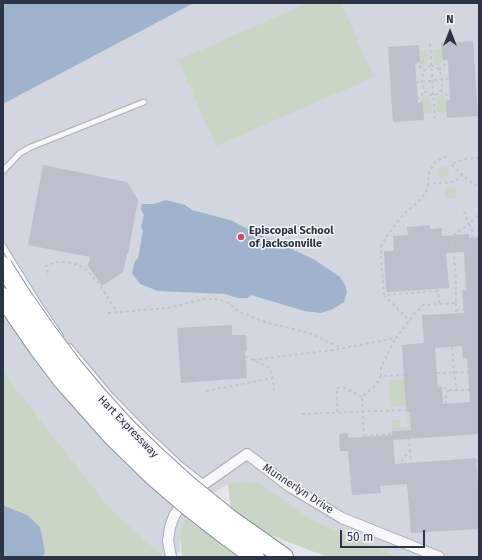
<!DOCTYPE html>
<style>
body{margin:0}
#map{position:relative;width:482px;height:560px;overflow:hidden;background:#e4e7ec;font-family:"Fira Sans",sans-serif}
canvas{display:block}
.frame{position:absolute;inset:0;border:4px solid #2b3445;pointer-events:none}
.north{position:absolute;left:430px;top:12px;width:40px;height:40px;-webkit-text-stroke:3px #f4f6f9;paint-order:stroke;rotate:0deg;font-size:11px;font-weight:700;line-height:16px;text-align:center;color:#2b3445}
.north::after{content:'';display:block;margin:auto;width:14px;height:18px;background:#2b3445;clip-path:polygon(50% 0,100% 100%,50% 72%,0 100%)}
.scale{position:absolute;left:340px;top:530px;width:85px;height:18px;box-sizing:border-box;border:2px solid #2b3445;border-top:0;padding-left:5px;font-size:12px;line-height:14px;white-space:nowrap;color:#2b3445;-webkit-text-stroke:3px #f4f6f9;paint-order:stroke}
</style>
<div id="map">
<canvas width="482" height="560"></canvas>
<div class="frame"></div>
<div class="north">N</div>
<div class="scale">50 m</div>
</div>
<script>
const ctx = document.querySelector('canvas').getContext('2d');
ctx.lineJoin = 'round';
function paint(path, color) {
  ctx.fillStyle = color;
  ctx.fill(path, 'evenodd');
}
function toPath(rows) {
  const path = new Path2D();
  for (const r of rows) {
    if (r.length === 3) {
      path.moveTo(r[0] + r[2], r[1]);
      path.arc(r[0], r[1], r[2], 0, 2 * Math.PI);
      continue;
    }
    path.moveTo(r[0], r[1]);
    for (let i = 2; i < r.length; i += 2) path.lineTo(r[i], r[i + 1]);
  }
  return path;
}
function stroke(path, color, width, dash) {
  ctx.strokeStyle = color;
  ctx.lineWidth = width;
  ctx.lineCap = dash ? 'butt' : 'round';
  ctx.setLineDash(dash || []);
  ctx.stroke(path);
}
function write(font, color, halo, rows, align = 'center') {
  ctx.font = font + ' "Fira Sans",sans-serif';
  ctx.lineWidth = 3;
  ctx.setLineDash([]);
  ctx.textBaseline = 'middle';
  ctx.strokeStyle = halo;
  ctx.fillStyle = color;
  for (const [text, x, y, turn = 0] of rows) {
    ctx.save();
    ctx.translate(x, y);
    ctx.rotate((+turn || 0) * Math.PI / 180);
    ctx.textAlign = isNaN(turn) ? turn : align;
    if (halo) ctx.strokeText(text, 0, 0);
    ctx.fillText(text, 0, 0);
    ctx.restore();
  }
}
paint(toPath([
 [194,3,479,3,479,557,399,557,314,521,259,483,228,484,201,500,185,518,180,535,180,552,170,557,164,557,110,508,14,386,3,370,3,104]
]), '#d2d6de');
paint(toPath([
 [308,3,341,3,374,77,216,146,178,60],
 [442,49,443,60,444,60,439,66,434,63,432,50],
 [428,50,428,63,423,67,418,62,420,62,419,51],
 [442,94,448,100,446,101,447,112,436,113,436,98],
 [425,95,431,99,432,113,424,113,423,103,419,103],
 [443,172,6],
 [451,193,6],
 [3,370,14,386,110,508,164,557,43,557,45,552,27,515,3,505],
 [404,379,405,406,391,407,389,380],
 [410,413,411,427,414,429,392,431,391,420,400,420,400,427,408,427,407,414],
 [244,482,259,483,314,521,399,557,327,557,268,534,254,526,231,509,228,484],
 [185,518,214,539,239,557,182,557,180,535]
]), '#c9d6c5');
paint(toPath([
 [3,3,194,3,3,104],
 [166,200,185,205,192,210,230,220,262,236,277,242,315,260,340,277,345,285,347,292,344,302,333,309,321,313,304,311,251,295,247,298,238,298,225,294,158,291,140,284,132,273,135,261,138,258,143,231,141,227,144,215,141,209,142,204,154,204],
 [3,505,27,515,40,527,45,552,43,557,3,557]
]), '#9fb4cc');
paint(toPath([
 [473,41,478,116,447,118,446,101,450,100,448,60,443,60,441,43],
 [419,45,420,62,415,62,417,89,418,103,423,102,424,120,393,122,388,47],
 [43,165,127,182,138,200,128,254,127,254,123,272,102,286,88,266,90,257,28,245],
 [430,225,430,229,442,228,442,236,469,234,469,238,479,237,479,434,393,440,395,464,476,458,479,502,479,529,411,533,407,484,380,486,381,493,352,495,348,451,340,451,339,434,348,433,348,438,364,437,392,435,392,431,411,430,410,412,406,412,402,345,424,343,422,315,464,313,462,290,466,290,464,252,446,253,449,288,386,292,384,251,394,251,393,236,408,235,407,227],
 [462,346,463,359,467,358,470,402,443,404,442,387,438,388,435,348],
 [232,325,232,335,246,335,247,351,245,351,247,378,181,383,177,328]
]), '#bbc0ca');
const service = toPath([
 [3,171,20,153,31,147,144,102],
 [3,246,40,306,60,335],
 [70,347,110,395,148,434,182,466,205,484]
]);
const minor = toPath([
 [171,557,168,541,170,527,174,516,187,496,247,454,289,486,342,518,439,557]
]);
const motorway = toPath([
 [230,519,284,557],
 [221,532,255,557]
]);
stroke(service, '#a9aeb7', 7);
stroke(minor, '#a9aeb7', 12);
stroke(motorway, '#8b94a3', 20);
stroke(toPath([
 [430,44,435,122],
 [415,62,424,71],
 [431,65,439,69,441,74,442,80,442,89,439,93,433,96,425,92,421,81,424,71,431,65],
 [439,70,448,61],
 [416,82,449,79],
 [441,90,450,98],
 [417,100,425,91],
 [479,158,465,159,451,164,467,179,479,188],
 [427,184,454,182,463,175],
 [473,238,472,230,469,224,479,214],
 [48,273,46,266,56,262,67,262,79,265,87,270,101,287,117,312],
 [438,288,439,304],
 [438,291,384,295,381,259,381,246,386,237,397,222,405,213,422,198,427,190,429,173,435,162,447,156],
 [384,295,410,321],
 [456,303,456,313],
 [456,310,468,309],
 [108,313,168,308,204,299,218,299,229,303,239,312,262,321,309,333,342,348],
 [452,347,454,373,457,391],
 [245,356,270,368,273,378,274,393],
 [253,360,333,350,396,338,413,316,423,305,456,303,456,280,453,243,454,235,469,224,464,212],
 [437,373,468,372],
 [381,376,381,368,395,339],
 [438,386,443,387,448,390,470,390],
 [206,391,273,378],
 [445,404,446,394,448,390],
 [337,412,337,388,345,388,362,397],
 [302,414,405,410],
 [364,436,392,434],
 [364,437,362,397,374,387,381,376,404,375],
 [410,450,411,463],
 [476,461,479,460],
 [400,467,400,463,410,450,409,439],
 [477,469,479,469]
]), '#c2c5cb', 2, [3, 3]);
stroke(service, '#f7f8fa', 5);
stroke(minor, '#f7f8fa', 10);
stroke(motorway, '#fff', 18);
const motorwayBridge = toPath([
 [3,266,22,296,48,333,72,365,98,396,126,427,156,456,188,485,230,519],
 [3,297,38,348,63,381,112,436,155,478,190,508,221,532]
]);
stroke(motorwayBridge, '#8b94a3', 20, []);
stroke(motorwayBridge, '#fff', 18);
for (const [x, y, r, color] of [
 [241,237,4,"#d1495b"]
]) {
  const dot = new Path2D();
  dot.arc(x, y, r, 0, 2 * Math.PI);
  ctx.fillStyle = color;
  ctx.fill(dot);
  stroke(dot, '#f4f6f9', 1.5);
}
write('bold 11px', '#2b3445', '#f4f6f9', [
 ["Episcopal School",249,231],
 ["of Jacksonville",249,244]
], 'left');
write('11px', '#2b3445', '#f4f6f9', [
 ["Hart Expressway",128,427,46],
 ["Munnerlyn Drive",298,489,33]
]);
</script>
